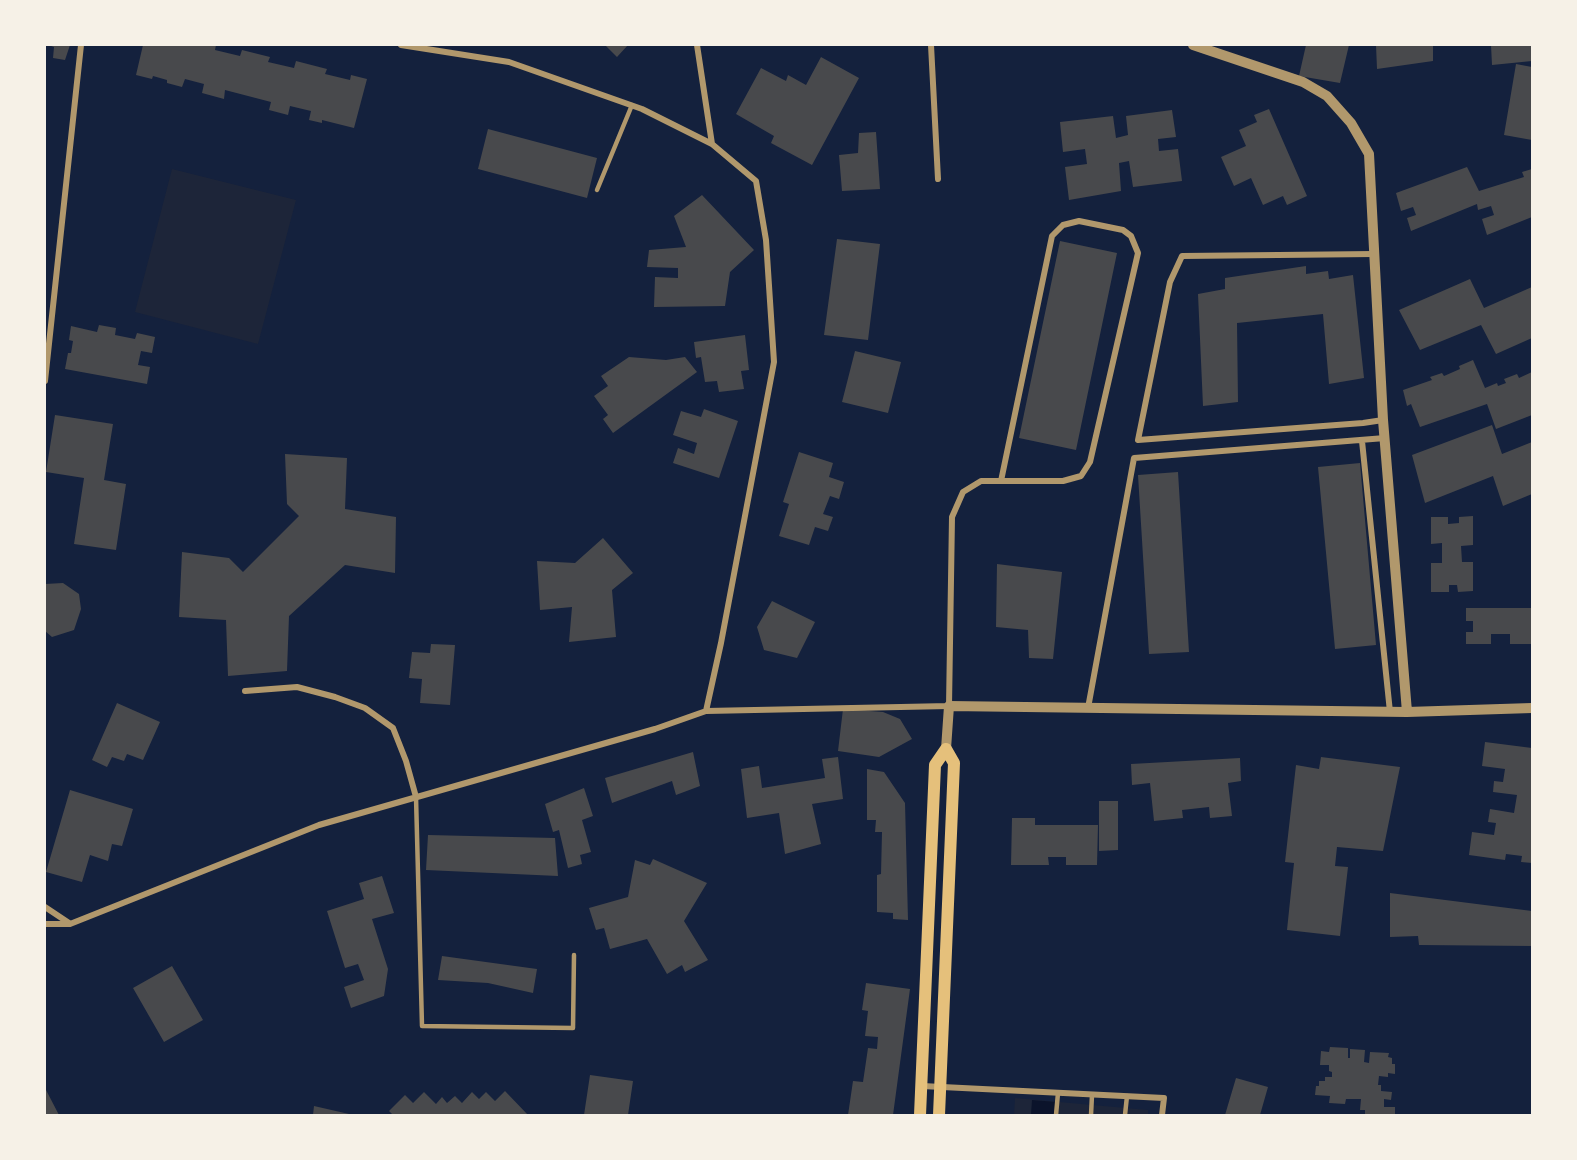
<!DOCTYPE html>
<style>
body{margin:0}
#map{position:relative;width:1577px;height:1160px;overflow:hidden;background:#14213d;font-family:Rubik,sans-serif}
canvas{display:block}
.frame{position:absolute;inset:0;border:46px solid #f6f1e7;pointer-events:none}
</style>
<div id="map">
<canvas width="1577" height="1160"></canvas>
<div class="frame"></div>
</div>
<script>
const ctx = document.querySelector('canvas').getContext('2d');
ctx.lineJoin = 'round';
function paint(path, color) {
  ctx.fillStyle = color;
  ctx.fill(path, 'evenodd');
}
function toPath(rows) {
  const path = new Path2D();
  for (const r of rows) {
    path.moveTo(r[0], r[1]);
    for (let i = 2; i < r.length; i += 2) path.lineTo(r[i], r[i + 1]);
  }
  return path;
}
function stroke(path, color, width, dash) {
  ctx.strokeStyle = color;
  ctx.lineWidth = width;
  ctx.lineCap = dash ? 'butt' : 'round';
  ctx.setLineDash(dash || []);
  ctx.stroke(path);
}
paint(toPath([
 [172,169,296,200,258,344,135,312],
 [1015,1098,1148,1110,1148,1115,1014,1115]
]), '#1d2539');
paint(toPath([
 [1032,1100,1057,1102,1056,1115,1031,1115]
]), '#0b132b');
paint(toPath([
 [48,45,70,45,65,60,53,58,54,47],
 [143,45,216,45,215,50,240,56,242,50,270,57,268,62,294,68,296,61,327,69,325,74,350,80,351,75,367,79,354,128,322,120,322,123,309,120,311,111,290,106,288,115,269,110,271,102,225,90,224,99,202,93,204,84,185,79,182,87,167,83,167,80,153,76,152,79,136,75],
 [605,45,628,45,617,57],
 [1306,45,1349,45,1340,83,1299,76],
 [1376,45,1433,45,1433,61,1377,69],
 [1491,45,1532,45,1532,61,1492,65],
 [821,57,859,78,812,165,771,143,774,136,736,114,761,68,786,81,788,75,806,85],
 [1516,64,1532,67,1532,140,1504,135],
 [1269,109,1307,196,1287,205,1283,196,1263,205,1251,178,1234,186,1221,157,1246,146,1239,130,1257,122,1254,115],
 [1172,110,1176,137,1158,139,1159,151,1178,149,1182,181,1133,187,1129,161,1119,163,1121,191,1069,200,1065,167,1087,164,1085,149,1063,152,1060,122,1113,116,1116,138,1128,135,1126,116],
 [488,129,597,158,587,198,478,169],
 [876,132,880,189,842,191,839,155,858,153,859,133],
 [1467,167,1479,191,1524,177,1522,172,1532,169,1532,217,1487,235,1482,219,1494,215,1491,206,1478,210,1477,204,1411,231,1407,218,1416,215,1413,207,1401,211,1396,193],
 [702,195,754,250,730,272,725,306,654,307,655,277,678,278,678,268,647,267,649,250,686,247,674,216],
 [837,239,880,244,868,340,824,335],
 [1060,241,1117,253,1076,450,1019,438],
 [1306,266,1306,274,1328,271,1329,279,1353,275,1364,378,1329,384,1323,314,1237,323,1238,402,1203,406,1198,294,1225,289,1225,278],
 [1470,279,1484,308,1532,287,1532,338,1496,354,1481,325,1420,350,1399,310],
 [99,325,116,328,115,335,135,339,137,333,155,337,152,353,141,351,138,365,150,367,147,384,65,369,68,353,71,353,73,341,69,340,71,326,97,332],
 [745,335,749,370,741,371,744,389,719,392,717,381,705,382,701,357,696,358,694,342],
 [855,351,901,362,888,413,842,402],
 [629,357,666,360,685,357,697,372,613,433,603,419,608,415,594,396,608,386,601,376],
 [1473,360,1485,388,1497,383,1498,386,1506,383,1504,379,1517,374,1519,378,1532,372,1532,415,1496,429,1487,404,1420,427,1411,404,1407,406,1403,390,1432,380,1430,377,1442,373,1444,376,1460,369,1459,366],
 [704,409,738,421,719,478,673,463,678,448,694,454,697,443,673,435,681,411,701,417],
 [55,415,113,424,104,480,126,484,116,550,74,544,84,478,46,472],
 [1492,425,1502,454,1532,442,1532,494,1503,506,1493,476,1425,503,1412,455],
 [799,452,833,463,829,477,844,482,839,499,830,496,823,514,833,517,828,531,815,527,809,545,779,536,789,504,783,502],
 [285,454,347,458,345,509,396,517,395,573,345,565,289,616,287,671,228,676,226,620,179,617,182,552,229,558,243,572,299,516,287,504],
 [1360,463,1376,645,1335,649,1318,467],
 [1178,472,1189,652,1149,654,1138,475],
 [1473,516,1473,545,1461,546,1462,562,1473,562,1473,591,1458,592,1457,585,1449,585,1449,592,1431,592,1431,563,1442,563,1442,543,1431,544,1431,517,1448,517,1448,524,1459,523,1459,517],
 [603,538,633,573,612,590,616,637,569,642,572,607,540,610,537,561,575,563],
 [997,564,1062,572,1053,659,1029,658,1028,630,996,627],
 [63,583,79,594,81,609,74,630,52,637,45,631,45,584],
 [772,601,815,622,797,658,764,650,757,627],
 [1466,608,1532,608,1532,644,1510,644,1510,634,1491,634,1491,644,1466,644,1466,632,1473,632,1473,621,1466,621],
 [431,644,455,645,450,705,420,703,422,679,409,678,412,652,430,653],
 [117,703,160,722,143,760,127,754,124,761,112,757,107,767,92,760],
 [843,709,883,712,900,719,912,739,879,757,838,751],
 [1485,742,1532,748,1532,863,1521,862,1522,856,1506,854,1505,860,1469,855,1472,832,1494,835,1496,823,1488,822,1490,809,1514,813,1517,795,1493,792,1494,781,1503,782,1505,769,1482,766],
 [693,752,700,786,676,795,672,781,612,803,605,778],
 [838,757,843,799,812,804,821,844,785,854,779,813,747,818,741,769,759,766,762,788,825,778,822,759],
 [1321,757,1400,767,1383,851,1337,847,1335,866,1348,867,1340,936,1287,930,1294,863,1285,862,1296,765,1319,769],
 [1240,758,1241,781,1228,783,1232,816,1210,818,1209,807,1182,810,1183,818,1154,821,1150,783,1132,785,1131,764],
 [867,769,884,772,905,803,908,920,893,919,893,913,877,912,877,875,881,874,882,832,875,832,876,820,867,820],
 [584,788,593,816,582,820,591,852,580,855,582,864,568,868,559,830,553,832,545,804],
 [70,790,133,809,122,846,112,844,108,861,90,855,82,882,46,872],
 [1099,801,1118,801,1118,850,1099,851],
 [1012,818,1035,818,1035,825,1098,825,1097,865,1066,865,1066,857,1048,857,1049,865,1011,865],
 [428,835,555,838,558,876,426,870],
 [653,859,707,883,684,921,708,960,685,972,682,965,667,974,647,939,610,949,604,928,596,930,589,908,628,897,635,860,650,865],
 [382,876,394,913,372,919,388,969,384,996,351,1008,344,987,364,980,358,964,345,968,327,911,364,899,359,883],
 [1390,893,1532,911,1532,946,1419,945,1418,936,1390,937],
 [442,956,537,969,533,993,488,983,438,980],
 [172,966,203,1020,164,1042,133,988],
 [866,983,910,989,893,1115,848,1115,853,1081,863,1082,868,1048,877,1049,878,1037,865,1036,868,1011,862,1010],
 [1330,1047,1348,1048,1348,1058,1350,1058,1350,1049,1365,1050,1364,1062,1369,1063,1370,1052,1389,1053,1388,1057,1392,1058,1392,1064,1395,1064,1395,1074,1388,1073,1388,1077,1379,1076,1378,1085,1381,1085,1381,1091,1392,1092,1391,1100,1384,1099,1384,1107,1395,1107,1395,1115,1365,1115,1365,1110,1360,1110,1361,1099,1346,1099,1345,1104,1329,1103,1330,1096,1315,1095,1316,1086,1319,1086,1319,1081,1325,1081,1325,1077,1332,1077,1332,1072,1329,1071,1329,1065,1320,1065,1321,1051,1329,1052],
 [590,1075,633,1081,628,1115,584,1115],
 [1236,1078,1268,1087,1260,1115,1225,1115],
 [45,1088,59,1115,45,1115],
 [505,1091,528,1115,393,1115,389,1111,405,1095,413,1103,424,1092,436,1104,442,1097,447,1103,455,1096,462,1103,472,1092,479,1099,486,1092,495,1101],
 [314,1106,349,1114,349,1115,313,1115]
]), '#48494c');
stroke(toPath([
 [597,190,632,105],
 [416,797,422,1026,573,1028,574,955],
 [1056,1115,1058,1093],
 [1091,1115,1092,1095],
 [1125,1115,1127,1096]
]), '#b1986c', 4.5);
stroke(toPath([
 [401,45,509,62,642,109,712,144,756,181,766,240,774,362,721,643,706,711],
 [697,45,712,144],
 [931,45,938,179],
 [1374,254,1182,256,1170,282,1138,440,1363,423,1383,420],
 [45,381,81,45],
 [1362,441,1390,712],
 [245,691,297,687,335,697,365,708,393,728,406,761,416,797],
 [1088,708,1134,458,1385,438],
 [45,907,69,923],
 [45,924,70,924,319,825,655,729,706,711,949,706,952,517,963,492,981,481,1063,481,1081,476,1090,462,1138,253,1131,236,1123,230,1079,221,1063,225,1052,236,1001,481],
 [922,1086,1164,1098,1162,1115]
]), '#b1986c', 6);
stroke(toPath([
 [1193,45,1303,82,1327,96,1351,123,1369,154,1383,420,1407,712],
 [946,749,949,706,1407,712,1532,708]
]), '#b1986c', 10);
stroke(toPath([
 [920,1115,935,765,946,749,954,763,939,1115]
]), '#e5c07b', 12);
</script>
